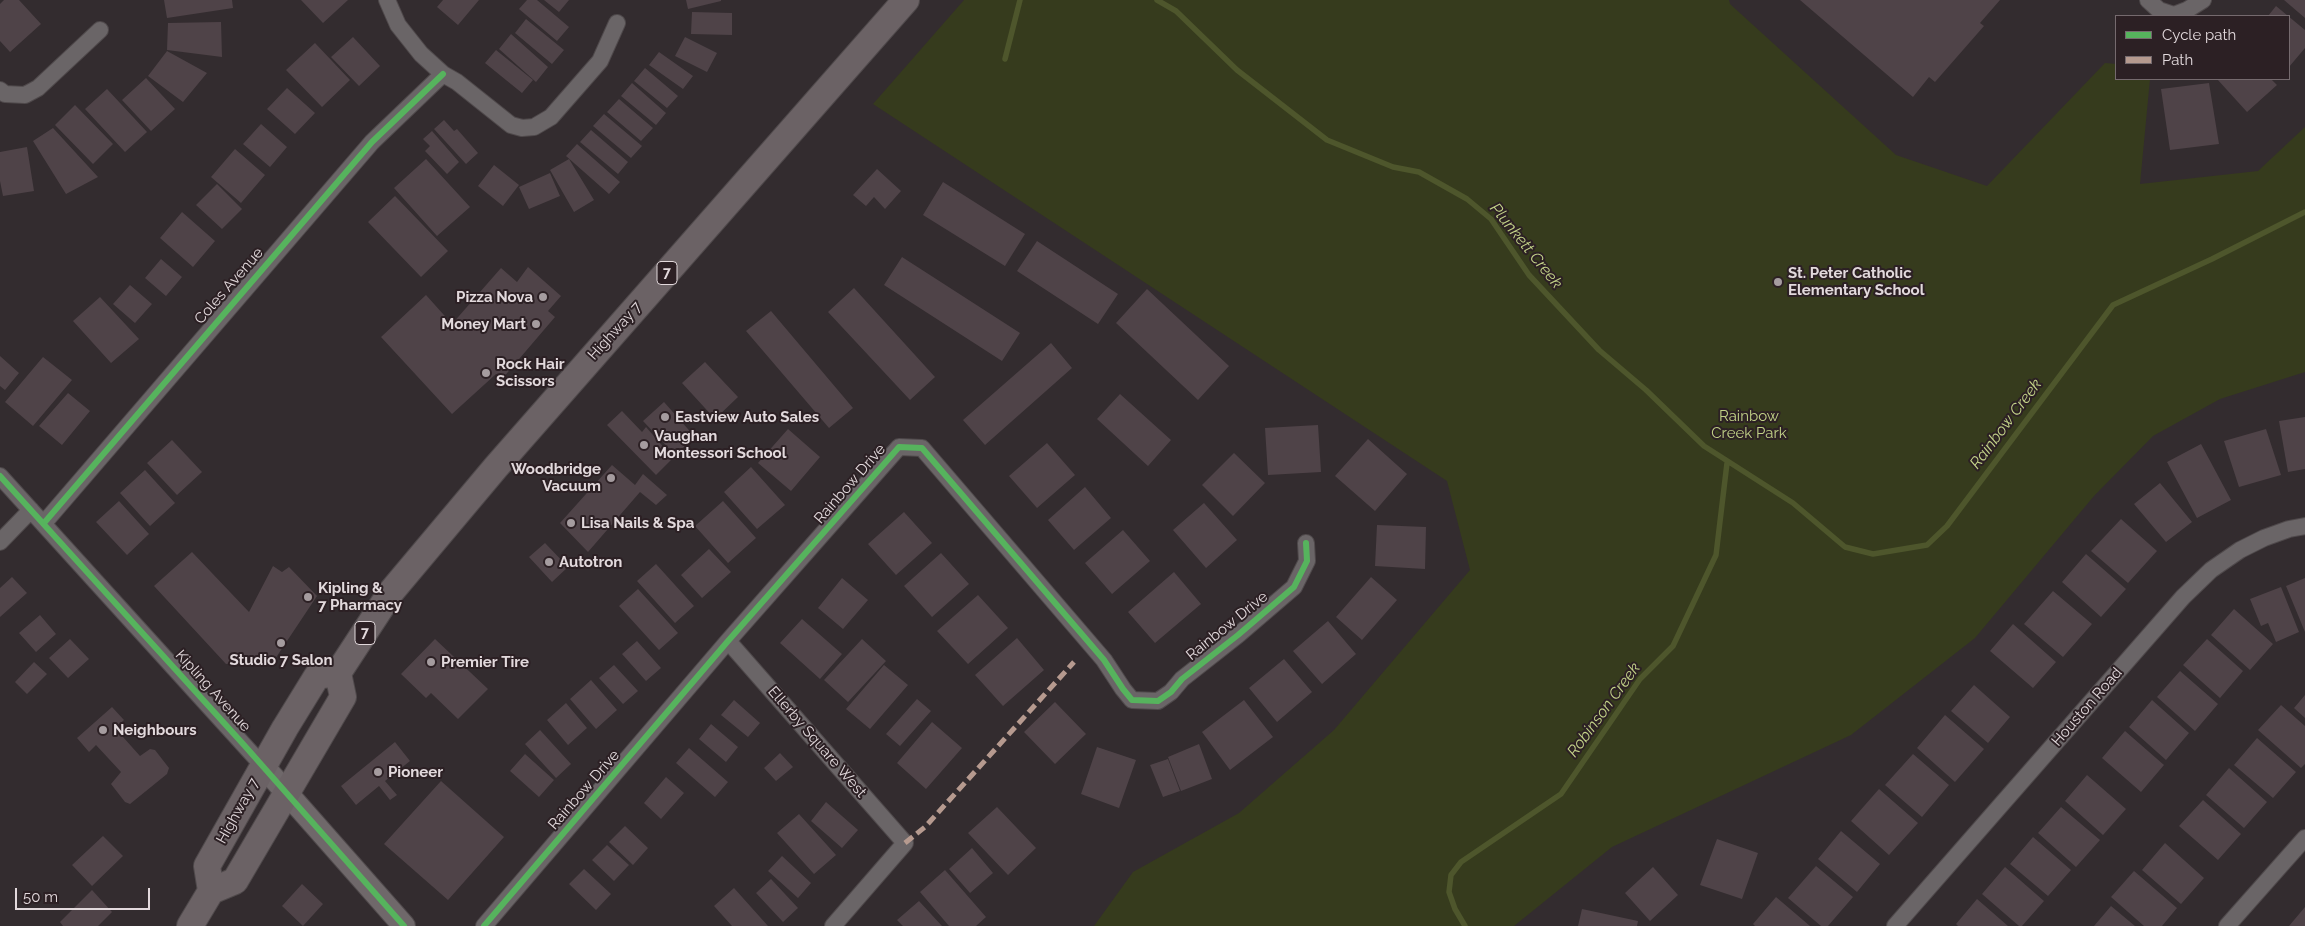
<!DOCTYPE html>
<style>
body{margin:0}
#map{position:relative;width:2305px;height:926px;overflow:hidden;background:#332c2f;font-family:Raleway,sans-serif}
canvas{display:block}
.legend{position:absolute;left:2115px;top:15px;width:175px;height:65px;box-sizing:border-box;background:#2c2024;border:1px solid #756a6e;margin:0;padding:6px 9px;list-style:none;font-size:15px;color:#e2d9dc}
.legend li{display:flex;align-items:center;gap:10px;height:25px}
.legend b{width:25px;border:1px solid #756a6e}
.scale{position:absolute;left:15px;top:888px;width:135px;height:22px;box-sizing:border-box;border:2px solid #e2d9dc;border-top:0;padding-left:6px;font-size:15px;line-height:18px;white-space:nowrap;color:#e2d9dc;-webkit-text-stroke:4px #2c2024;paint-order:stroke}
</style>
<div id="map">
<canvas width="2305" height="926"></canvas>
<ul class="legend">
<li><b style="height:6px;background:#56b35d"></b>Cycle path</li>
<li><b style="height:6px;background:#b69a8f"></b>Path</li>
</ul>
<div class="scale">50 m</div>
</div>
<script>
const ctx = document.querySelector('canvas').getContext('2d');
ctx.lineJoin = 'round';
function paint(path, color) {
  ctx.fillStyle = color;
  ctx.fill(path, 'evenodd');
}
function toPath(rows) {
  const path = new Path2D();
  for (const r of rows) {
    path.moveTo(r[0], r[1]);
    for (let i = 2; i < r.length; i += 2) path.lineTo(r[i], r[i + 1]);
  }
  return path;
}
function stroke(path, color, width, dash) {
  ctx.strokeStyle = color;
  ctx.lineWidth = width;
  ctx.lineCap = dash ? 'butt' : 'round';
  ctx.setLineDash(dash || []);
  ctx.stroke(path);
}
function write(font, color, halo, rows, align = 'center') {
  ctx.font = font + ' Raleway,sans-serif';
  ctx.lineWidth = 4;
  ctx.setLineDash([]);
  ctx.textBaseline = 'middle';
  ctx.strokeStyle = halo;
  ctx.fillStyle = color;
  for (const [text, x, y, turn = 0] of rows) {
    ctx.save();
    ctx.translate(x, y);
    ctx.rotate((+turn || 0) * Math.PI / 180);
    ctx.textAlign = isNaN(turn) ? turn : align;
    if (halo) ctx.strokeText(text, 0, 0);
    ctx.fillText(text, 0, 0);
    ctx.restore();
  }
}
paint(toPath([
 [964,0,1729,0,1730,4,1896,155,1987,186,2105,63,2116,64,2116,79,2150,79,2140,184,2258,171,2305,127,2305,372,2220,399,2153,436,2094,496,1975,638,1851,735,1612,847,1514,926,1094,926,1133,872,1239,813,1334,730,1470,570,1447,481,873,104]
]), '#363b1d');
stroke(toPath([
 [1157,0,1176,11,1237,70,1327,140,1393,167,1419,172,1467,199,1491,219,1529,275,1599,350,1646,390,1704,446,1793,503,1845,547,1873,554,1927,545,1947,526,2113,305,2212,259,2305,212],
 [1005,59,1020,0],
 [1465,926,1455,909,1449,892,1451,875,1461,862,1561,794,1640,679,1673,646,1716,555,1727,463]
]), '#4e562c', 5.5);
paint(toPath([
 [4,0,19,0,41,24,10,52,0,41,0,4],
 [164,0,232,0,233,8,167,18],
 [301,0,348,0,323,23],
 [443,0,479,0,458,25,437,7],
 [527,0,537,0,569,27,557,41,519,9],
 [544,0,569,0,559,12],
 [686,0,721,0,721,1,688,9],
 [1800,0,2000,0,1980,23,1984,26,1935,82,1929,77,1913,97],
 [2284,0,2305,0,2305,18],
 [2276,6,2305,30,2305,48,2289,67,2289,16,2268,16],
 [692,12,732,13,732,35,691,34],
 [526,19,564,50,552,64,515,33],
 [221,22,222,57,167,50,168,23],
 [511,34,548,67,536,82,499,49],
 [353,37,380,66,359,86,331,57],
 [685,37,717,53,707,72,675,56],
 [315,43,350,80,322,107,286,70],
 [496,50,533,80,522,93,485,63],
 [167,51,207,73,183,102,148,76],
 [659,52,693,76,683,89,649,65],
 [645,68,678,96,667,108,634,81],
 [146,78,175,109,151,131,122,100],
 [2217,79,2271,79,2277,85,2247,112],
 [632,83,666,113,656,125,621,96],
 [2209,83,2219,144,2170,150,2161,89],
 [287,88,315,113,295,134,267,109],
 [107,89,147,132,125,152,85,109],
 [619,99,653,128,641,141,607,112],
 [75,105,113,144,93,164,55,125],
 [604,114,642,146,631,158,593,126],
 [444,120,454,131,457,129,478,153,466,164,434,129],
 [261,124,287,147,270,167,243,144],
 [53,128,98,177,66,194,33,141],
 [591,130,628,162,618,174,580,142],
 [432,131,459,162,447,174,425,151,430,146,423,139],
 [577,144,620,182,609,194,566,156],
 [27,147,34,191,3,196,0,181,0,152],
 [235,149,265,175,241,203,211,177],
 [426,159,470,207,437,236,394,188],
 [569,159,594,200,574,212,550,170],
 [494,165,519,185,503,206,478,186],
 [877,169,901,191,885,209,874,197,866,206,853,195],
 [550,173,560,196,529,209,519,187],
 [943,182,1025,234,1005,266,923,215],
 [217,184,242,209,222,229,196,205],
 [395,196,448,251,421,277,368,222],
 [182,212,215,241,193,267,160,238],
 [1037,241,1118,294,1098,324,1017,271],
 [902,257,1020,333,1002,361,884,285],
 [161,259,182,277,166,296,145,278],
 [528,267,561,296,548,311,555,317,502,379,496,374,452,414,381,337,426,295,452,324,501,268,517,282],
 [130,285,152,304,135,323,113,304],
 [854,288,935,377,910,400,828,312],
 [1147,289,1229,366,1198,400,1116,323],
 [100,297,139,339,111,363,73,321],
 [771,311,853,408,829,428,746,331],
 [1051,343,1072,368,985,445,963,420],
 [0,356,19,373,5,390,0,386],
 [43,357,72,380,33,426,5,402],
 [705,362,738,397,715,419,682,383],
 [68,393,90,411,62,445,39,426],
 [1120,394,1171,440,1148,466,1097,419],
 [664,402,695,437,675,455,643,421],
 [622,411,642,432,646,427,673,458,656,475,607,425],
 [2305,417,2305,469,2288,472,2279,421],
 [1318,425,1321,472,1268,475,1265,428],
 [788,429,820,457,791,491,758,463],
 [2266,429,2281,475,2239,487,2224,441],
 [1368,439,1407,474,1375,511,1335,476],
 [172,440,202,472,177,495,147,463],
 [1047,443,1075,475,1037,508,1009,476],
 [2201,444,2231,500,2197,518,2167,462],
 [1234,453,1265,483,1233,516,1202,485],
 [612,465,635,485,643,474,667,495,656,505,640,492,588,552,560,523],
 [751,467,785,505,757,529,724,492],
 [145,470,175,503,150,526,120,493],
 [2160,483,2192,522,2166,542,2134,504],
 [1085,487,1111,518,1074,550,1048,520],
 [119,501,149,534,127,555,96,522],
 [723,501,756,538,728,563,695,526],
 [1204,503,1237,540,1206,568,1173,530],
 [904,512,932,543,896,575,868,544],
 [2121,519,2157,551,2128,583,2091,551],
 [1377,525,1426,527,1425,569,1375,566],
 [1123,530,1150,561,1112,594,1085,563],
 [545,543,568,567,552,582,529,557],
 [709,549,731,572,702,598,681,575],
 [192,552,249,612,273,566,282,572,289,567,317,596,275,659,226,664,154,586],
 [941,553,969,584,932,617,904,586],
 [2086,554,2126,589,2101,617,2062,582],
 [656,564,694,606,675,623,637,581],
 [1174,572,1201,604,1155,643,1128,612],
 [12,577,27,593,0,617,0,588],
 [1371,577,1397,600,1362,640,1336,617],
 [842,578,868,600,843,629,818,608],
 [2305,578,2305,632,2286,586],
 [2281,587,2299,632,2276,642,2268,623,2261,626,2250,599],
 [638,589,678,633,659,650,619,606],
 [2053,591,2092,624,2063,657,2024,624],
 [978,595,1008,628,968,664,937,631],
 [2234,609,2273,644,2250,670,2211,635],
 [40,615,56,634,36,652,19,633],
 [802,619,842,654,820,679,780,643],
 [1328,621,1356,654,1322,684,1293,651],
 [2013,624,2056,662,2033,688,1990,651],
 [1017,638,1044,670,1003,706,975,675],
 [70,639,89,659,68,678,49,658],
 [435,639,488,689,458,719,431,693,426,698,401,674],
 [862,639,886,661,848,702,824,680],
 [2207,639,2243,671,2220,698,2183,665],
 [637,641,661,668,646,681,622,654],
 [1284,659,1312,692,1277,722,1249,688],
 [34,662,47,674,27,694,15,682],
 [614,665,638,691,623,704,599,678],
 [884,665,908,685,870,729,846,709],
 [2180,671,2218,704,2195,731,2157,697],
 [591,680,617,710,596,729,570,699],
 [1974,685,2010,717,1988,743,1951,711],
 [2305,695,2305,718,2294,708],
 [917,699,931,711,900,746,886,734],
 [734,700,760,723,748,737,721,715],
 [1244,700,1273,737,1230,770,1202,732],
 [2152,700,2189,733,2166,760,2129,727],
 [1055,702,1086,734,1055,764,1024,732],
 [566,703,587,728,568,745,547,720],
 [2281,705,2305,726,2305,764,2301,768,2258,730],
 [112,707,124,720,115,728,140,756,150,749,155,750,169,768,167,774,130,804,125,802,111,784,121,772,96,745,89,752,77,738],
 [1945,715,1984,749,1955,782,1917,748],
 [932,722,962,748,926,789,897,763],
 [711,724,738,747,726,762,699,739],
 [540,730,571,764,556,778,525,744],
 [2125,731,2164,765,2141,792,2102,758],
 [2257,738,2296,772,2273,798,2234,765],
 [395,742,410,761,385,781,397,795,390,800,379,786,356,805,341,786],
 [1199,744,1212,779,1181,791,1168,757],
 [1097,747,1136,760,1119,808,1081,794],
 [689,748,728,782,715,797,676,763],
 [780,753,793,767,776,781,764,768],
 [525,754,554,780,539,797,510,771],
 [1913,754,1949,785,1922,817,1885,785],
 [1168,759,1180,791,1163,797,1150,765],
 [2229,768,2267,802,2244,828,2206,795],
 [2087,775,2126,809,2103,835,2065,801],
 [666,777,684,793,661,819,644,803],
 [441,781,504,837,448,900,384,844],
 [1879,789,1918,823,1889,855,1851,821],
 [2203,800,2241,834,2218,860,2179,826],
 [826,802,858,830,842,848,811,821],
 [997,807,1036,848,1008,875,968,833],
 [2061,807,2100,840,2076,867,2038,833],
 [799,814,836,855,814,874,777,833],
 [625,826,648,848,633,865,609,842],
 [1841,831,1880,864,1857,892,1818,859],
 [103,836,123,856,92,886,72,865],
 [2033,837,2071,870,2048,896,2010,864],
 [1717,839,1758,853,1742,899,1700,885],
 [2165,843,2204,878,2181,904,2142,870],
 [607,845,629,865,614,881,592,860],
 [972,848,993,873,970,893,949,869],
 [782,856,811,883,798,898,768,871],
 [1816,866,1853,897,1828,926,1821,926,1788,898],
 [1653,867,1678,895,1650,921,1625,893],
 [2005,867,2044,901,2022,926,2019,926,1982,894],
 [584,869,611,894,596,910,569,884],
 [945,870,986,917,976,926,949,926,920,892],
 [2134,871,2177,908,2162,926,2144,926,2111,897],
 [771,879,798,908,783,922,756,893],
 [302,884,323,904,303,926,282,906],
 [734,888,768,926,732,926,714,906],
 [92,890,112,912,98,926,63,926,60,922],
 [1776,897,1810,926,1755,926,1753,924],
 [1977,899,2008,926,1958,926,1956,924],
 [919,901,942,926,903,926,897,920],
 [2111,906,2135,926,2094,926],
 [2305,907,2305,926,2289,926],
 [1582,909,1638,921,1637,926,1578,926]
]), '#4f4348');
const street = toPath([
 [387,0,398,25,421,54,443,74,457,82,511,125,522,128,534,127,551,117,600,61,617,23],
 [2148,0,2159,10,2174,15,2187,10,2203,0],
 [0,90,5,94,25,95,38,88,100,30],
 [0,476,263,766],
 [44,523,372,142,443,74],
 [0,542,31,510],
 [728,641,905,843,833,926],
 [484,926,728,641,899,447,922,448,1104,660,1123,689,1132,700,1158,701,1171,692,1182,679,1238,635,1294,587,1307,561,1306,543],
 [1895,926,2183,597,2211,570,2240,550,2264,538,2289,529,2305,526],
 [2227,926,2305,838]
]);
const secondary = toPath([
 [263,766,404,926]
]);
const primary = toPath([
 [211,891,207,866,285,728,317,676,338,673],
 [190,926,211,891,235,881,343,697,338,673,391,592,496,467,906,0]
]);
stroke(street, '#4f494b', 18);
stroke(secondary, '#4f494b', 24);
stroke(primary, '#4f494b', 28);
stroke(street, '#6a6567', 16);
stroke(secondary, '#6f686a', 22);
stroke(primary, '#6b6265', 26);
stroke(toPath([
 [905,843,925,827,1074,662]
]), '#b69a8f', 5, [10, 5]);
stroke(toPath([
 [0,476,244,745,404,926],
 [44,523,372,142,443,74],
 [484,926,728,641,899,447,922,448,1104,660,1123,689,1132,700,1158,701,1171,692,1182,679,1238,635,1294,587,1307,561,1306,543]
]), '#56b35d', 6);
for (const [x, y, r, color] of [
 [1778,282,5,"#a59c9f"],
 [543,297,5,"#a59c9f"],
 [536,324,5,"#a59c9f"],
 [486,373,5,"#a59c9f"],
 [665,417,5,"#a59c9f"],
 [644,445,5,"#a59c9f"],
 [611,478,5,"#a59c9f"],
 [571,523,5,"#a59c9f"],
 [549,562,5,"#a59c9f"],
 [308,597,5,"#a59c9f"],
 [281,643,5,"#a59c9f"],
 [431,662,5,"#a59c9f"],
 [103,730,5,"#a59c9f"],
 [378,772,5,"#a59c9f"]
]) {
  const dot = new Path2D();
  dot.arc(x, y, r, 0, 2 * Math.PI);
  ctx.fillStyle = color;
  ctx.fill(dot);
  stroke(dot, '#2c2024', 2);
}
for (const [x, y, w] of [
 [667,273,20],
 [365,633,20]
]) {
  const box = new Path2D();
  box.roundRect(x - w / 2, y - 11.5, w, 23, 4);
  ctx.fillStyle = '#2c2024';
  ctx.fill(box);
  stroke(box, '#e2d9dc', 1);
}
write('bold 14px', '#e2d9dc', null, [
 ["7",667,273],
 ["7",365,633]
]);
write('bold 15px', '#e2d9dc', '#2c2024', [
 ["St. Peter Catholic",1788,273],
 ["Elementary School",1788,290],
 ["Pizza Nova",533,297,"right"],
 ["Money Mart",526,324,"right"],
 ["Rock Hair",496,364],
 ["Scissors",496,381],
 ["Eastview Auto Sales",675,417],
 ["Vaughan",654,436],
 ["Montessori School",654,453],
 ["Woodbridge",601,469,"right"],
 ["Vacuum",601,486,"right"],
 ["Lisa Nails & Spa",581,523],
 ["Autotron",559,562],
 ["Kipling &",318,588],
 ["7 Pharmacy",318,605],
 ["Studio 7 Salon",281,660,"center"],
 ["Premier Tire",441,662],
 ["Neighbours",113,730],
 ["Pioneer",388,772]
], 'left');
write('15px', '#e2d9dc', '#2c2024', [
 ["Coles Avenue",229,286,-49],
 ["Highway 7",615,331,-48],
 ["Rainbow Drive",850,484,-49],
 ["Rainbow Drive",1227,626,-39],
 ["Kipling Avenue",213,691,48],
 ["Houston Road",2087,707,-49],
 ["Ellerby Square West",817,742,49],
 ["Rainbow Drive",584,790,-49],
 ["Highway 7",238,811,-61]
]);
write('15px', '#c2d287', '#2c2024', [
 ["Rainbow",1749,416],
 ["Creek Park",1749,433]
]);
write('italic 16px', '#c4d489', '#2c2024', [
 ["Plunkett Creek",1526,246,51],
 ["Rainbow Creek",2006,424,-53],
 ["Robinson Creek",1604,710,-54]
]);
</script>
